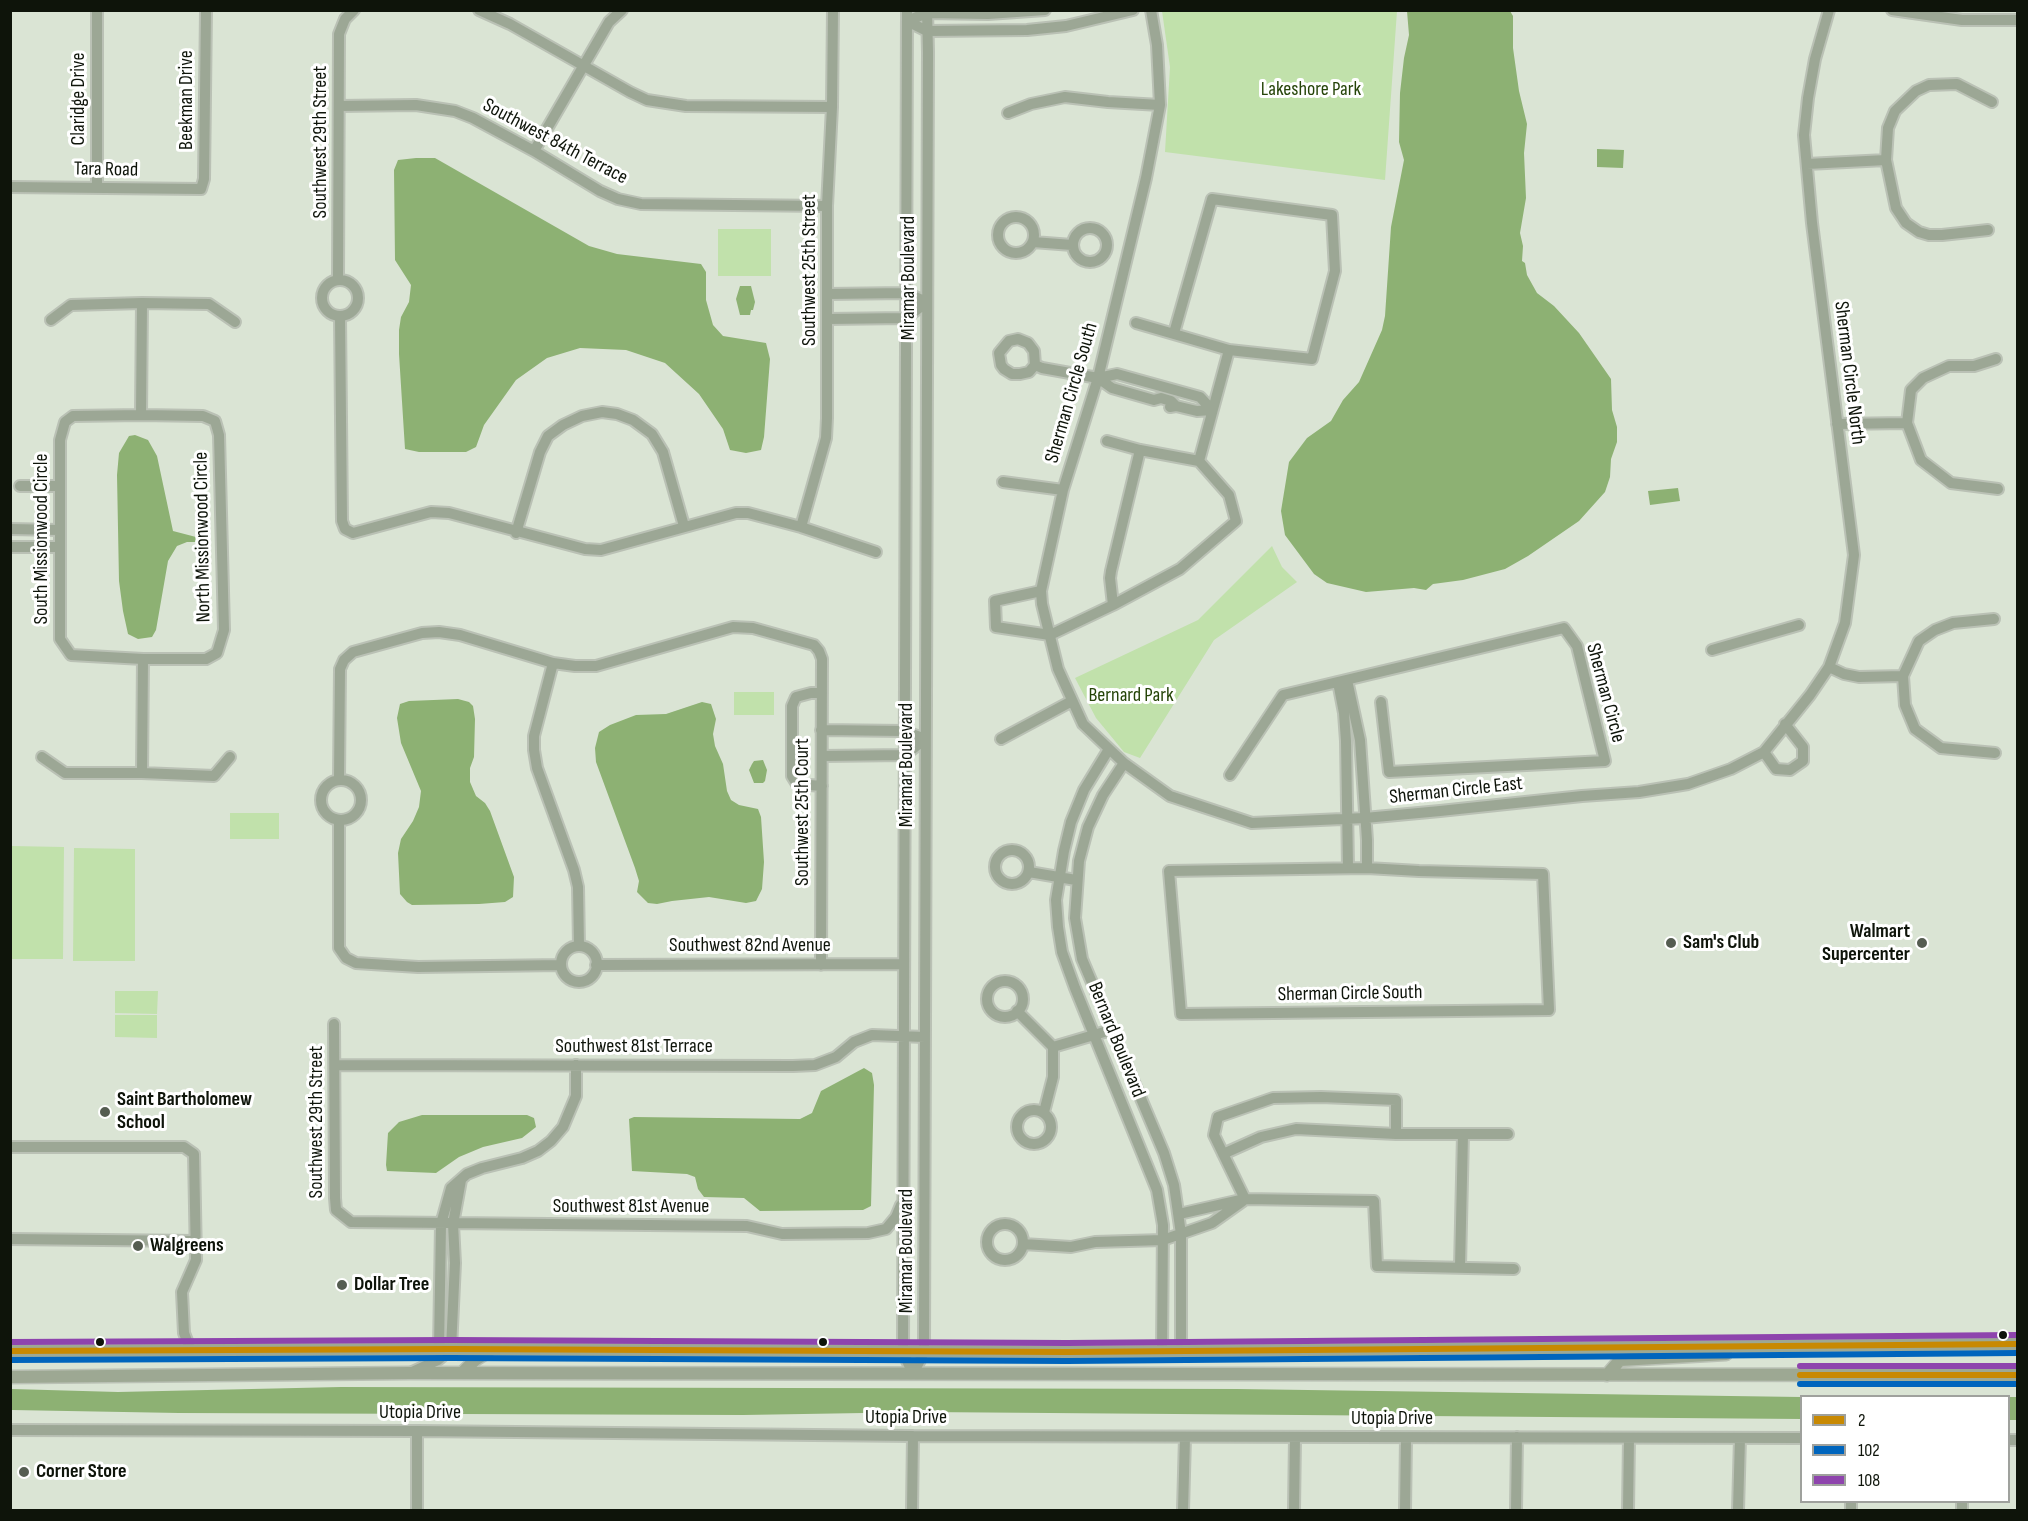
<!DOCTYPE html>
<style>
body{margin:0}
#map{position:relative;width:2028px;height:1521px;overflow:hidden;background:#dae4d4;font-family:"Sofia Sans Condensed",sans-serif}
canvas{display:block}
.frame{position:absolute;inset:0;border:12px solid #0e140a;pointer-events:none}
.legend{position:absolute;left:1800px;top:1395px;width:210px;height:108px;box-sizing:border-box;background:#fff;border:2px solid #9fa19d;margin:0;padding:8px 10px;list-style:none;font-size:18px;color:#0e140a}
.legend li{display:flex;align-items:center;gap:12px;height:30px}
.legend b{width:30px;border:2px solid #9fa19d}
</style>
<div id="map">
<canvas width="2028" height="1521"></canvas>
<div class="frame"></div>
<ul class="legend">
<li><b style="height:8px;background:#c88902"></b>2</li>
<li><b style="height:8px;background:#0065bd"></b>102</li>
<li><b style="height:8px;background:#8e44ad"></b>108</li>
</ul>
</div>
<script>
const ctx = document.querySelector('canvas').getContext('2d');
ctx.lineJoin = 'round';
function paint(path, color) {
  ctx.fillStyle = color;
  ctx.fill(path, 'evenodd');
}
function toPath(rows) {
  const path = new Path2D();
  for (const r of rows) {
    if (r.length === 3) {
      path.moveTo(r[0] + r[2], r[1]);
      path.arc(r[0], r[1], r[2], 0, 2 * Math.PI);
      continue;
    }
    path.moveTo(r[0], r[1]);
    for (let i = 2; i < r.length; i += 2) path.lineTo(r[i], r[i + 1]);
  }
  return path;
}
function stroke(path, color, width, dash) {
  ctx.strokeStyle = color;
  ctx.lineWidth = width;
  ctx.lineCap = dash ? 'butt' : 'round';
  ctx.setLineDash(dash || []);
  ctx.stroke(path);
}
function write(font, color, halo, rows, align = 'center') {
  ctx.font = font + ' "Sofia Sans Condensed",sans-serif';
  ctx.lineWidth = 6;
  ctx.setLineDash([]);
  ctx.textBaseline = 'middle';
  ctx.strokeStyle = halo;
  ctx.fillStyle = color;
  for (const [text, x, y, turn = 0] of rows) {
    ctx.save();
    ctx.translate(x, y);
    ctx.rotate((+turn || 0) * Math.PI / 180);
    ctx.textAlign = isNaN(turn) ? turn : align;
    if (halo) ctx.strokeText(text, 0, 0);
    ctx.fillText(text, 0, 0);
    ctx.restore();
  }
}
paint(toPath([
 [1162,11,1397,11,1385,180,1165,152,1170,67],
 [718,229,771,229,771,276,718,276],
 [1272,546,1282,567,1297,582,1214,640,1140,758,1124,752,1096,718,1075,678,1198,620],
 [734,692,774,692,774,715,734,715],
 [230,813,279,813,279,839,230,839],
 [11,846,64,847,63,959,11,959],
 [74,848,135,849,135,961,73,961],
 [115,991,158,991,157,1014,115,1013],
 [115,1015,157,1015,157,1038,115,1037]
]), '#c1e1ab');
paint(toPath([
 [1407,11,1510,11,1513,16,1513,48,1519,91,1527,124,1524,153,1526,198,1520,233,1523,246,1522,261,1525,263,1527,275,1537,293,1554,306,1579,333,1611,379,1612,410,1617,427,1617,442,1611,459,1610,477,1605,492,1579,521,1528,556,1505,569,1463,580,1433,584,1426,590,1414,588,1366,592,1327,583,1314,574,1285,535,1281,511,1289,462,1307,438,1331,421,1343,400,1359,382,1382,330,1385,316,1391,227,1404,160,1399,142,1400,93,1404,58,1409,35],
 [1597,149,1624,150,1623,168,1597,167],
 [416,158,435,158,589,246,617,254,701,264,706,272,706,300,713,325,723,336,766,343,770,359,764,437,761,450,746,453,730,450,723,429,699,394,665,363,626,350,580,348,547,358,516,380,484,425,476,447,466,452,419,452,405,449,399,354,399,330,401,317,409,302,411,285,395,260,394,170,398,160],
 [740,286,751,286,755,302,753,310,751,310,750,315,740,315,736,299],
 [135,435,148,440,157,456,173,531,196,537,195,542,187,542,177,546,168,561,156,630,152,637,138,639,128,634,123,611,119,581,117,475,119,453,129,436],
 [1678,488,1680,501,1650,505,1648,491],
 [458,699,469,702,473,706,475,719,474,757,470,768,470,782,476,796,485,803,490,811,514,877,513,897,505,902,479,904,412,905,407,902,400,894,398,853,401,839,413,821,419,807,421,791,401,743,397,718,400,704,409,701],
 [702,702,711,704,716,719,713,734,715,746,723,764,727,791,731,800,739,805,758,809,761,817,764,862,762,889,756,901,746,903,709,897,672,901,657,904,648,903,637,892,639,881,635,868,596,762,595,748,599,732,610,725,636,715,666,714],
 [763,760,767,770,765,781,763,783,754,783,749,770,752,764,754,761],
 [864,1068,872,1073,874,1085,871,1206,863,1210,760,1211,744,1198,704,1197,698,1189,695,1177,687,1174,632,1171,629,1119,634,1117,800,1119,812,1113,821,1091],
 [422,1115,527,1115,534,1118,536,1127,522,1138,483,1147,459,1157,436,1173,387,1171,386,1165,388,1133,399,1122],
 [341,1387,1237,1389,1801,1397,1802,1419,924,1412,743,1415,179,1413,12,1410,12,1389,118,1392],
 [2009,1397,2017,1397,2017,1420,2009,1420]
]), '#8db173');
const minor = toPath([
 [97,10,97,188],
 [479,10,510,24,630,92,647,100,686,106,832,107],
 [907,10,903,1352,913,1374],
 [1151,10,1157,45,1160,105,1146,178,1098,378,1063,490,1041,591,1042,604,1058,669,1083,724,1124,763,1170,796,1252,823,1365,818,1440,811,1582,796,1639,792,1688,784,1731,769,1764,752,1810,695,1829,667,1845,623,1854,555,1812,223,1804,135,1808,98,1815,59,1829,10],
 [1892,10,1962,20,2018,20],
 [907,21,927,31,1027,30,1066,26,1133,10],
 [907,21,927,13,988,14,1045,10],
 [339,106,416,105,455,111,473,118,534,151,600,191,618,199,641,204,827,206],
 [1008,113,1031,104,1065,97,1108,102,1160,105],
 [534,151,609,22,622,10],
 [1807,164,1886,160],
 [10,187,201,189,204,179,206,10],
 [1016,235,18],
 [1090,245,17],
 [1988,230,1942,235,1929,235,1919,232,1906,223,1896,208,1886,160,1888,128,1895,111,1916,91,1929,85,1957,84,1992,102],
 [1033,242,1072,245],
 [338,279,339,34,345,19,354,10],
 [340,298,18],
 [827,294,906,293,927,302,906,318,827,319],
 [340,316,342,521,345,529,353,533,431,512,449,513,585,549,601,550,736,513,748,513,801,527,876,552],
 [51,320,71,305,142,303,209,304,235,322],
 [1136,323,1229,350,1312,359,1335,271,1332,215,1212,199,1174,333],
 [1996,359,1974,366,1949,366,1923,378,1911,390,1907,423,1921,460,1951,483,1998,489],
 [1035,365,1029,372,1020,374,1012,374,1004,369,1001,365,999,353,1009,341,1018,339,1028,343,1034,351,1035,365,1042,368,1098,378,1117,374,1200,397,1212,410],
 [1098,378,1112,388,1154,400,1161,398,1171,401,1176,406],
 [1170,407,1176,406,1197,411,1212,410],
 [141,415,203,416,215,421,219,435,224,630,217,653,206,659,143,659,71,655,60,639,60,440,65,422,73,416,141,415],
 [141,415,142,303],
 [1837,424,1907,423],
 [1199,461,1229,350],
 [1003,482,1063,490],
 [20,486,59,486],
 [801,527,826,438,827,418,827,206,832,107,833,10],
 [10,529,59,530],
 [516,533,540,452,548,436,563,425,582,416,602,412,617,414,633,420,652,434,663,452,684,526],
 [10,547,59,547],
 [1041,591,995,601,996,627,1050,635,1113,605,1180,569,1236,521,1229,495,1199,461,1140,450,1107,441],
 [1113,605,1110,578,1111,571,1140,450],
 [1994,619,1953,623,1935,630,1919,641,1903,676,1905,705,1915,729,1941,748,1995,753],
 [1712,650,1799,625],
 [553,663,534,736,534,750,537,768,574,870,578,887,579,946],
 [1829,667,1844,674,1859,677,1903,676],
 [1347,680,1360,740,1367,840,1367,868],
 [1338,682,1344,713,1346,741,1348,868],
 [822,693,811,693,796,697,792,706,792,776,797,784,822,786],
 [821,730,904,731,925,739,905,755,822,756],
 [1001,739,1072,701],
 [1109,749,1084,790,1071,822,1064,851,1056,900,1058,927,1062,952,1075,988,1157,1190,1163,1225,1162,1352],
 [1764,752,1776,769,1790,770,1803,761,1803,747,1785,724],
 [42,757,65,773,142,773,214,776,230,757],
 [1124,763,1103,795,1088,827,1079,861,1075,918,1082,959,1164,1153,1174,1185,1181,1234,1181,1351],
 [142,773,143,659],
 [1230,775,1283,695,1564,628,1577,646,1605,761,1389,772,1381,702],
 [339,779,340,669,344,660,353,652,422,633,439,632,460,635,553,663,575,666,596,666,733,627,753,628,814,645,819,651,822,659,821,965],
 [341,800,20],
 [339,820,339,948,346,958,356,963,418,967,561,965],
 [1012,867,17],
 [1367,868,1419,871,1543,874,1549,1010,1181,1014,1169,871,1367,868],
 [1029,872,1076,880],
 [579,964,18],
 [596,965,904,964],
 [1005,999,18],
 [1017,1011,1053,1047,1053,1077,1044,1112],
 [334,1024,335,1198,336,1210,351,1222,747,1226,782,1234,868,1233,886,1229,896,1217,901,1205],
 [1053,1047,1111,1030],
 [335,1065,793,1066,815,1065,836,1057,854,1042,872,1035,925,1037],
 [1034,1127,17],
 [10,1147,184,1147,194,1154,196,1260,182,1292,184,1333,191,1351],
 [1223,1154,1261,1137,1296,1129,1396,1134],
 [1245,1199,1214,1135,1218,1117,1273,1098,1321,1097,1396,1100,1396,1134,1508,1134],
 [1179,1214,1245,1199,1374,1201,1377,1266,1514,1269],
 [1005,1242,18],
 [10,1239,196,1241],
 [1023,1244,1071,1247,1095,1242,1163,1240,1212,1223,1243,1201],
 [1460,1267,1463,1134],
 [439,1349,441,1224,451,1188,467,1174,482,1168,522,1158,538,1151,551,1141,563,1127,576,1096,576,1065],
 [410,1373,438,1360,451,1349,455,1263,453,1224,461,1180],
 [913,1374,924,1352,928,52,927,10],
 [10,1430,417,1431,913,1436,1802,1438],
 [2008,1440,2018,1440],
 [417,1510,417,1431],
 [912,1510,913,1436],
 [1183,1510,1185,1437],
 [1294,1510,1295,1437],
 [1405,1510,1406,1438],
 [1516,1510,1517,1437],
 [1628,1510,1629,1438],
 [1738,1510,1740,1438],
 [1851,1510,1851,1502],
 [1962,1510,1962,1502]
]);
const major = toPath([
 [10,1351,451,1349,1067,1352,2018,1344],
 [462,1373,475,1360,491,1350],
 [1607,1375,1620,1360,1726,1354],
 [10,1377,410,1373,2018,1375]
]);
stroke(minor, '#bac1b5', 14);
stroke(major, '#bac1b5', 15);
stroke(minor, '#9ca795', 10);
stroke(major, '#9da893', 12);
stroke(toPath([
 [10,1351,451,1349,1067,1352,2018,1344],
 [1800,1375,2018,1375]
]), '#c88902', 6);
stroke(toPath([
 [10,1360,451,1358,1067,1361,2018,1353],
 [1800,1384,2018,1384]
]), '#0065bd', 6);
stroke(toPath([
 [10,1342,451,1340,1067,1343,2018,1335],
 [1800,1366,2018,1366]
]), '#8e44ad', 6);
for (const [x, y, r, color] of [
 [1671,943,6,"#555d51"],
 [1922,943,6,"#555d51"],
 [105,1112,6,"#555d51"],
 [138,1246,6,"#555d51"],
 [342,1285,6,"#555d51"],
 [2003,1335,5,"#0e140a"],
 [100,1342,5,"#0e140a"],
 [823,1342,5,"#0e140a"],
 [24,1472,6,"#555d51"]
]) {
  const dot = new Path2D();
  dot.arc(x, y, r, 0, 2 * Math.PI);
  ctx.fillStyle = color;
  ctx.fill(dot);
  stroke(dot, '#fff', 2);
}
write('20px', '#254408', '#fff', [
 ["Lakeshore Park",1311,90],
 ["Bernard Park",1131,696]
]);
write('20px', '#0e140a', '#fff', [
 ["Claridge Drive",79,99,-90],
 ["Beekman Drive",187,100,-90],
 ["Southwest 29th Street",321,142,-90],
 ["Southwest 84th Terrace",555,142,28],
 ["Tara Road",106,170,1],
 ["Southwest 25th Street",810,270,-90],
 ["Miramar Boulevard",909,278,-90],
 ["Sherman Circle North",1849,373,83],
 ["Sherman Circle South",1072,393,-74],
 ["North Missionwood Circle",203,537,-91],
 ["South Missionwood Circle",42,539,-90],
 ["Sherman Circle",1605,693,75],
 ["Miramar Boulevard",907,765,-90],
 ["Sherman Circle East",1456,791,-6],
 ["Southwest 25th Court",803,812,-90],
 ["Southwest 82nd Avenue",750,946],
 ["Sherman Circle South",1350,994,-1],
 ["Bernard Boulevard",1116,1040,68],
 ["Southwest 81st Terrace",634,1047],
 ["Southwest 29th Street",317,1122,-90],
 ["Southwest 81st Avenue",631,1207],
 ["Miramar Boulevard",907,1251,-90],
 ["Utopia Drive",420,1413],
 ["Utopia Drive",906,1418],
 ["Utopia Drive",1392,1419]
]);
write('bold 20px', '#0e140a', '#fff', [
 ["Walmart",1910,932,"right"],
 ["Supercenter",1910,955,"right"],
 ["Sam's Club",1683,943],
 ["Saint Bartholomew",117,1100],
 ["School",117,1123],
 ["Walgreens",150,1246],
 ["Dollar Tree",354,1285],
 ["Corner Store",36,1472]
], 'left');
</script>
